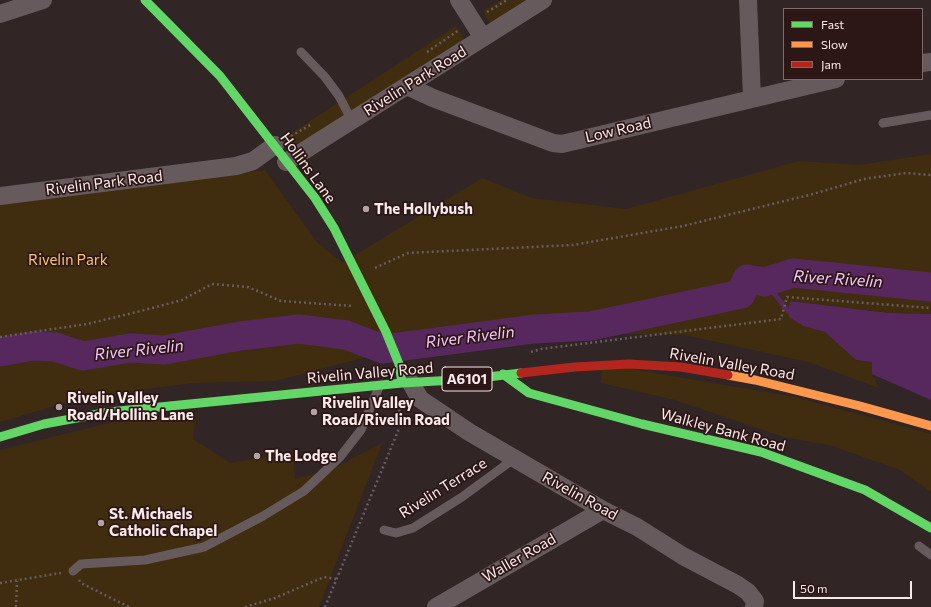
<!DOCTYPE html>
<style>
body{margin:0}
#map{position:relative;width:931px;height:607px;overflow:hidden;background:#312525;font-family:Commissioner,sans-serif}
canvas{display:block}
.legend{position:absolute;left:783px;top:8px;width:140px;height:72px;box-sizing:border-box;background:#2c1616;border:1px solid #7e6a6a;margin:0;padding:5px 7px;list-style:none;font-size:12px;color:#f9e9e9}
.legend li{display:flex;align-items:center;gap:8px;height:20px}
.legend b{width:20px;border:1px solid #7e6a6a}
.scale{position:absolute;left:793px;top:581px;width:119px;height:18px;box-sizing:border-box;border:2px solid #f9e9e9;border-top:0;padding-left:5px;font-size:12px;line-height:14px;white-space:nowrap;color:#f9e9e9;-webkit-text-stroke:3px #2c1616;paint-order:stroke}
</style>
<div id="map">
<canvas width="931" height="607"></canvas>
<ul class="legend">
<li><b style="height:5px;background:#63d668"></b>Fast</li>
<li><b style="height:5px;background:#ff974d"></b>Slow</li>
<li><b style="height:5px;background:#b3261e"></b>Jam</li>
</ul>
<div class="scale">50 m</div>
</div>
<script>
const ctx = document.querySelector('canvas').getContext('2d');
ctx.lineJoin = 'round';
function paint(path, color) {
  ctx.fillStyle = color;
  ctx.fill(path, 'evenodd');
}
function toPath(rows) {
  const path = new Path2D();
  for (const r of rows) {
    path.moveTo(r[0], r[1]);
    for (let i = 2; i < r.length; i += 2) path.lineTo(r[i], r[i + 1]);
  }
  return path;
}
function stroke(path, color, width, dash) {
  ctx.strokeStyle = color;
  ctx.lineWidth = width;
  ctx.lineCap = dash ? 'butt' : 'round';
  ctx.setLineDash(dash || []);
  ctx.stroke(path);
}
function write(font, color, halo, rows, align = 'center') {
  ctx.font = font + ' Commissioner,sans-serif';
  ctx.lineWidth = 3.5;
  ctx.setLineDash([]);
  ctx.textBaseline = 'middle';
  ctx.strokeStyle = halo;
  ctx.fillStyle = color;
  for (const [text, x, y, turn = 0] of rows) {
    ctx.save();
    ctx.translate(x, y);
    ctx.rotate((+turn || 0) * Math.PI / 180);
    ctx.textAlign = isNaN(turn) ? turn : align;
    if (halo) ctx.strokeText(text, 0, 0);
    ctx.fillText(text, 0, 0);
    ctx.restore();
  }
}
paint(toPath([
 [501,0,526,0,490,23,483,11],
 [456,26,464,39,303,143,289,144,280,138,293,132],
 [931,154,931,314,889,313,790,301,788,311,789,317,803,326,825,332,856,360,872,362,872,374,879,388,808,362,685,335,584,333,429,346,359,359,275,381,192,383,85,397,0,422,0,203,62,193,265,170,316,241,342,263,482,178,532,198,626,209,799,161,859,165],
 [602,364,795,397,931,434,931,492,900,470,829,445,784,437,675,400,601,383],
 [196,414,193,439,230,463,293,452,295,479,332,469,382,443,319,607,0,607,0,450,113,422]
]), '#402d0f');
paint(toPath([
 [790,301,889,313,931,314,931,400,872,374,872,362,856,360,825,332,803,326,789,317,788,311]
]), '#57285d');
stroke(toPath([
 [765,282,788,311]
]), '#57285d', 5);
stroke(toPath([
 [0,352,33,346,55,347,83,356,130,348,164,350,240,336,299,329,346,335,383,349,534,329,591,326,741,294,747,279,765,282,793,273,931,287]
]), '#57285d', 29);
stroke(toPath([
 [487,12,507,0],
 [427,52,459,30],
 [291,136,312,124],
 [375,268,408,253,573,245,683,226,813,194,864,179,906,173,931,175],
 [0,337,87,324,141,311,182,300,212,284,248,287,281,301,353,306],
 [531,352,541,349,781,319,787,297,931,308],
 [79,580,81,583,129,607],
 [0,583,61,573],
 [16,607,17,581],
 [245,607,275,598,324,577,336,579],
 [325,607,398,431,400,401]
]), '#675c5f', 2.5, [2, 3]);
stroke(toPath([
 [301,52,325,77,339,96,352,121],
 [883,123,931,115],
 [384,530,396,533,413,528,462,497,515,458],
 [919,546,931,555],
 [73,571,81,564,145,560,204,547,263,516,304,491,340,457,361,430,379,387]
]), '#665a5d', 9);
stroke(toPath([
 [459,0,483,38],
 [748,0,752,98],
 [0,14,43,0],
 [922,63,931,62],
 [407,86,433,98,553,143,562,144,836,79],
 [286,162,543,0],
 [0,196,236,166,253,161,275,145],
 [411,383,420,399,469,432,603,510,637,527,683,556,738,585,748,592,755,601,754,607],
 [436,607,603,510]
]), '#665a5d', 18);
stroke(toPath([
 [145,0,220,76,315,198,334,228,386,332,399,364,402,383],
 [503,374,529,393,642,424,761,452,865,490,931,528],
 [0,437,44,424,109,412,402,383,471,379,521,373]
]), '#63d668', 9);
stroke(toPath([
 [728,375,755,380,860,406,931,426]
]), '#ff974d', 9);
stroke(toPath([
 [521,373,575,367,629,364,681,367,728,375]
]), '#b3261e', 9);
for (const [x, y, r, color] of [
 [366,209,4,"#b3a4a4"],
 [59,407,4,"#b3a4a4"],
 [314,412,4,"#b3a4a4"],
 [257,456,4,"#b3a4a4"],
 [101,523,4,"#b3a4a4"]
]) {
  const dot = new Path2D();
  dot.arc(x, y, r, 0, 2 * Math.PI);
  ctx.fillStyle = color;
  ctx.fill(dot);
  stroke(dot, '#2c1616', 1.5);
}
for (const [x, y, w] of [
 [467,379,50]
]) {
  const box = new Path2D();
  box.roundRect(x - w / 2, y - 12, w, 24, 3);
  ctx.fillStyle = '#2c1616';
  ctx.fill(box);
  stroke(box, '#f9e9e9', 1);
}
write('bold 14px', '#f9e9e9', null, [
 ["A6101",467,379]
]);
write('15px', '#f9e9e9', '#2c1616', [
 ["Rivelin Park Road",415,81,-32],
 ["Low Road",618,130,-13],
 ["Hollins Lane",308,168,54],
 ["Rivelin Park Road",104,183,-7],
 ["Rivelin Valley Road",732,364,10],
 ["Rivelin Valley Road",370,373,-5],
 ["Walkley Bank Road",723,430,15],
 ["Rivelin Terrace",443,488,-32],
 ["Rivelin Road",580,496,29],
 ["Waller Road",519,558,-30]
]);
write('bold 15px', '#f9e9e9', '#2c1616', [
 ["The Hollybush",374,209],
 ["Rivelin Valley",67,398],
 ["Road/Hollins Lane",67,415],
 ["Rivelin Valley",322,403],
 ["Road/Rivelin Road",322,420],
 ["The Lodge",265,456],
 ["St. Michaels",109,514],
 ["Catholic Chapel",109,531]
], 'left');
write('15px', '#f7c575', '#2c1616', [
 ["Rivelin Park",68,260]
]);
write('italic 16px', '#f3c6fb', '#2c1616', [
 ["River Rivelin",838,279,4],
 ["River Rivelin",470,337,-7],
 ["River Rivelin",139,350,-6]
]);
</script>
